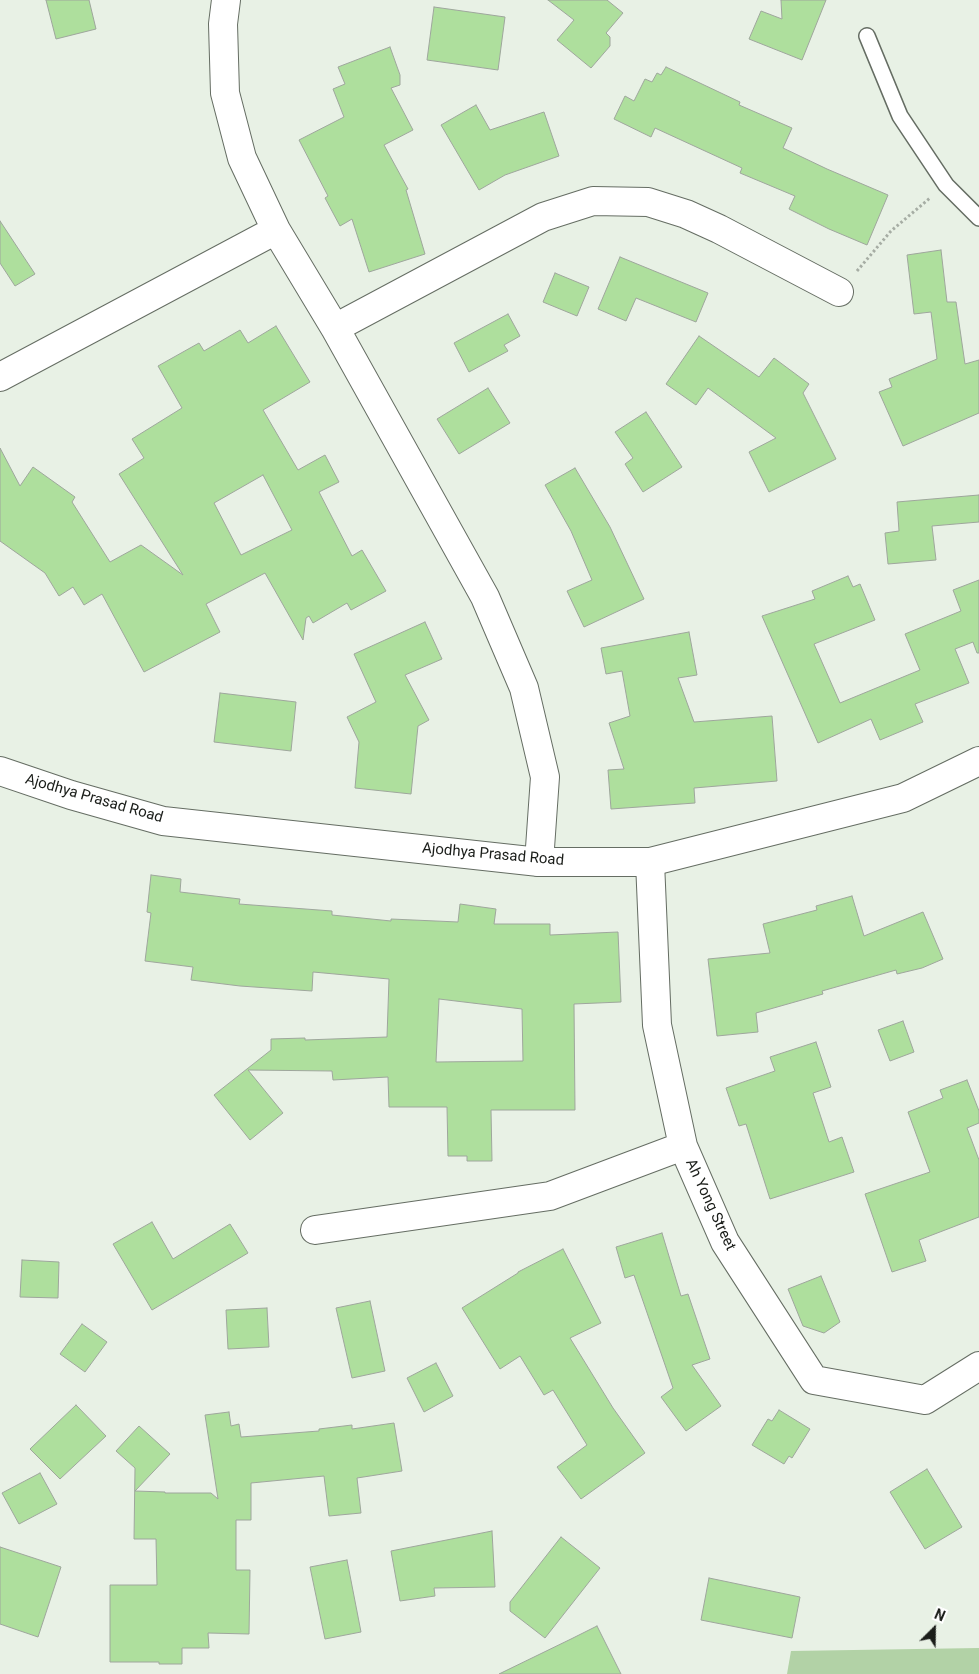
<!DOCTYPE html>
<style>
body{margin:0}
#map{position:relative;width:979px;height:1674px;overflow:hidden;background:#e8f1e5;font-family:Roboto,sans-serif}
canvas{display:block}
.north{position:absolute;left:909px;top:1604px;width:50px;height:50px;-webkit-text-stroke:4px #fff;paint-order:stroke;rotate:23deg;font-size:14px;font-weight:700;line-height:20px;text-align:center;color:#1a1d19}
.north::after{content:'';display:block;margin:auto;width:18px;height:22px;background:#1a1d19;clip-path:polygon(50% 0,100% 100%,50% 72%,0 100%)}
</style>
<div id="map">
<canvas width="979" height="1674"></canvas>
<div class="north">N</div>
</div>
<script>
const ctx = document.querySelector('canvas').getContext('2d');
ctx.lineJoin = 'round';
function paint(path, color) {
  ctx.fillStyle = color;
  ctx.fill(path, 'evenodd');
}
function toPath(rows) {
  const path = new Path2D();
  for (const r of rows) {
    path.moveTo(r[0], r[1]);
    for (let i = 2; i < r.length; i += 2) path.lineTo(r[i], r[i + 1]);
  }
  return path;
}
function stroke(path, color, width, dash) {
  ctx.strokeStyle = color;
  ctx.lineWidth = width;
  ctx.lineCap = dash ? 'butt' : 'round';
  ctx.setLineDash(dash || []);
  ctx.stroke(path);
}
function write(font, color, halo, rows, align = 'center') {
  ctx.font = font + ' Roboto,sans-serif';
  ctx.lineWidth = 4.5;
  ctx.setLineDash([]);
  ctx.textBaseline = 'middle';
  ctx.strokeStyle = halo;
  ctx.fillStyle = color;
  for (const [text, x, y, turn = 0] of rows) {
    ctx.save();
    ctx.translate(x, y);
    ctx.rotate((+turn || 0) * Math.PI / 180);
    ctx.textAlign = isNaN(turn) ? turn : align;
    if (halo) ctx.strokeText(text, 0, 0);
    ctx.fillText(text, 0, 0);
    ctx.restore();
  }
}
paint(toPath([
 [979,1648,979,1674,787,1674,791,1651]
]), '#b2d2a6');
const building = toPath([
 [46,0,89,0,96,29,56,39,46,0],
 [548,0,607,0,623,13,606,33,610,37,610,46,591,68,557,40,574,20,548,0],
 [781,0,826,0,802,60,749,39,761,11,782,19,781,0],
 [434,7,505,17,498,70,427,60,434,7],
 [390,47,400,75,400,85,391,88,413,130,384,145,408,189,406,190,425,254,369,272,352,219,340,226,325,198,328,196,299,140,344,117,333,89,345,84,338,67,390,47],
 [666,67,740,102,739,105,792,128,783,148,827,169,888,195,867,245,829,229,789,209,795,196,740,173,742,168,655,128,651,137,614,119,625,96,634,101,645,79,652,82,657,73,661,75,666,67],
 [476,105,490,130,544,112,559,156,505,175,479,190,441,125,476,105],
 [0,221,35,274,15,286,0,263,0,221],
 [941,250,947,302,956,302,965,364,979,360,979,413,903,446,879,392,892,387,889,379,937,359,931,312,914,314,907,255,941,250],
 [620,257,708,293,696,322,636,298,626,321,598,309,620,257],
 [555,273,589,287,577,316,543,302,555,273],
 [508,314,520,336,504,345,508,351,469,372,454,343,508,314],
 [276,326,310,382,263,410,298,470,325,455,339,482,319,492,352,556,362,550,386,591,351,610,347,603,313,623,309,616,306,618,303,640,265,573,206,604,220,632,144,672,102,594,84,605,73,587,59,596,45,573,0,541,0,448,20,486,33,467,75,497,72,502,110,562,141,545,183,575,119,474,144,458,132,439,182,408,158,366,199,343,204,351,240,330,248,343,276,326],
 [263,475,292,530,241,555,214,503,263,475],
 [699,336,759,377,774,358,809,384,803,393,836,459,769,492,749,452,776,438,708,388,696,405,666,384,699,336],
 [488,388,510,423,459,454,437,419,488,388],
 [646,412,682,467,643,492,625,464,633,458,615,432,646,412],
 [575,468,610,527,644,599,584,627,567,591,592,580,571,531,545,485,575,468],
 [979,495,979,522,932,526,936,560,888,564,885,533,899,531,897,502,979,495],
 [848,576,853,587,860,584,875,620,814,644,840,703,920,670,905,634,961,611,953,590,979,580,979,653,977,653,973,642,955,649,969,683,915,704,923,722,880,740,871,719,818,743,762,616,815,599,812,591,848,576],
 [425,622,442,659,405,675,429,720,418,726,411,794,355,788,359,742,347,717,376,702,354,654,425,622],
 [689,632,697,675,678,678,694,722,772,716,777,781,694,788,695,803,611,809,608,770,624,769,609,723,630,716,622,671,606,674,601,648,689,632],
 [220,693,296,702,291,751,214,742,220,693],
 [151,875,181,879,180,892,240,899,239,904,332,911,332,915,391,921,391,919,458,922,460,904,496,909,494,924,550,924,550,935,618,932,621,1002,574,1004,575,1110,491,1110,492,1161,467,1161,467,1156,448,1156,447,1107,389,1107,388,1077,333,1080,332,1071,248,1070,283,1113,250,1140,214,1095,271,1050,271,1039,305,1038,305,1040,387,1037,389,979,313,972,312,991,240,986,191,980,193,967,145,961,151,913,147,912,151,875],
 [439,999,522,1009,523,1061,436,1062,439,999],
 [852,896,864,936,923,912,943,959,922,968,897,974,896,970,822,991,823,994,756,1013,758,1032,717,1036,708,959,770,953,763,924,817,910,816,906,852,896],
 [903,1021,914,1052,890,1061,878,1030,903,1021],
 [816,1042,831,1087,813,1093,829,1142,842,1137,854,1172,770,1199,746,1124,739,1126,726,1088,775,1071,770,1057,816,1042],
 [967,1080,979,1111,979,1123,967,1128,979,1160,979,1217,919,1240,926,1261,892,1272,865,1194,930,1172,908,1112,943,1098,940,1090,967,1080],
 [152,1222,173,1259,230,1224,248,1253,152,1310,113,1244,152,1222],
 [662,1233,681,1296,688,1294,710,1359,692,1365,721,1406,686,1431,661,1397,673,1388,634,1275,625,1278,616,1247,662,1233],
 [563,1249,601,1323,570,1338,613,1408,645,1453,581,1499,557,1467,587,1445,553,1390,544,1395,520,1356,500,1369,462,1308,518,1273,518,1272,563,1249],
 [22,1260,59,1262,58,1298,20,1297,22,1260],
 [821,1276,840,1322,824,1333,803,1326,788,1289,821,1276],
 [370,1301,385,1371,352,1378,336,1308,370,1301],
 [267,1308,269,1347,228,1349,226,1310,267,1308],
 [82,1324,107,1342,85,1372,60,1354,82,1324],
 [436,1363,453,1396,424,1412,407,1378,436,1363],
 [76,1405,106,1436,60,1479,30,1449,76,1405],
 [779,1410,810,1429,792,1458,789,1456,784,1464,752,1445,768,1419,772,1421,779,1410],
 [229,1412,231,1426,239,1424,241,1437,319,1431,319,1429,352,1425,352,1429,394,1423,402,1471,357,1478,361,1513,329,1516,324,1476,251,1483,251,1520,236,1520,236,1570,250,1570,249,1634,208,1633,209,1648,182,1648,182,1664,159,1664,159,1662,110,1662,110,1585,157,1585,156,1539,134,1539,135,1468,116,1451,139,1426,170,1454,135,1491,165,1492,165,1493,211,1493,218,1499,205,1415,229,1412],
 [927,1469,962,1527,925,1549,890,1492,927,1469],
 [40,1473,57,1504,19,1524,2,1493,40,1473],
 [492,1531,495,1587,434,1588,435,1596,400,1601,391,1551,492,1531],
 [561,1537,600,1568,545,1638,510,1611,510,1602,561,1537],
 [0,1547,61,1567,38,1637,0,1624,0,1547],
 [347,1560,361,1632,325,1639,310,1567,347,1560],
 [709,1578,800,1597,792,1638,701,1620,709,1578],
 [597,1626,621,1674,499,1674,571,1639,597,1626]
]);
paint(building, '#aedf9d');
stroke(building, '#9ea69c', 1);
const service = toPath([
 [867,36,900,116,946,185,979,218]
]);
const minor = toPath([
 [226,0,223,24,225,93,242,158,276,230,335,328,485,597,524,688,545,777,539,862],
 [335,328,543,217,593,201,648,202,686,214,719,229,839,292],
 [0,377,276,230],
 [650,862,657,1025,683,1146,725,1242,814,1380,925,1400,979,1366],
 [315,1230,550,1196,683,1146]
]);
const tertiary = toPath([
 [0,771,71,795,163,821,539,862,650,862,903,798,979,761]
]);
stroke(service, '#656d63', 18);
stroke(minor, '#656d63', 30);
stroke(tertiary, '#656d63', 30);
stroke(toPath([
 [857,271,891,231,930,198]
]), '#a6ada4', 3, [2.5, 2.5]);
stroke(service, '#fff', 15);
stroke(minor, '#fff', 28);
stroke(tertiary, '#fff', 28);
write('15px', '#1a1d19', '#fff', [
 ["Ajodhya Prasad Road",94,799,16],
 ["Ajodhya Prasad Road",493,855,5],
 ["Ah Yong Street",710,1205,65]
]);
</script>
